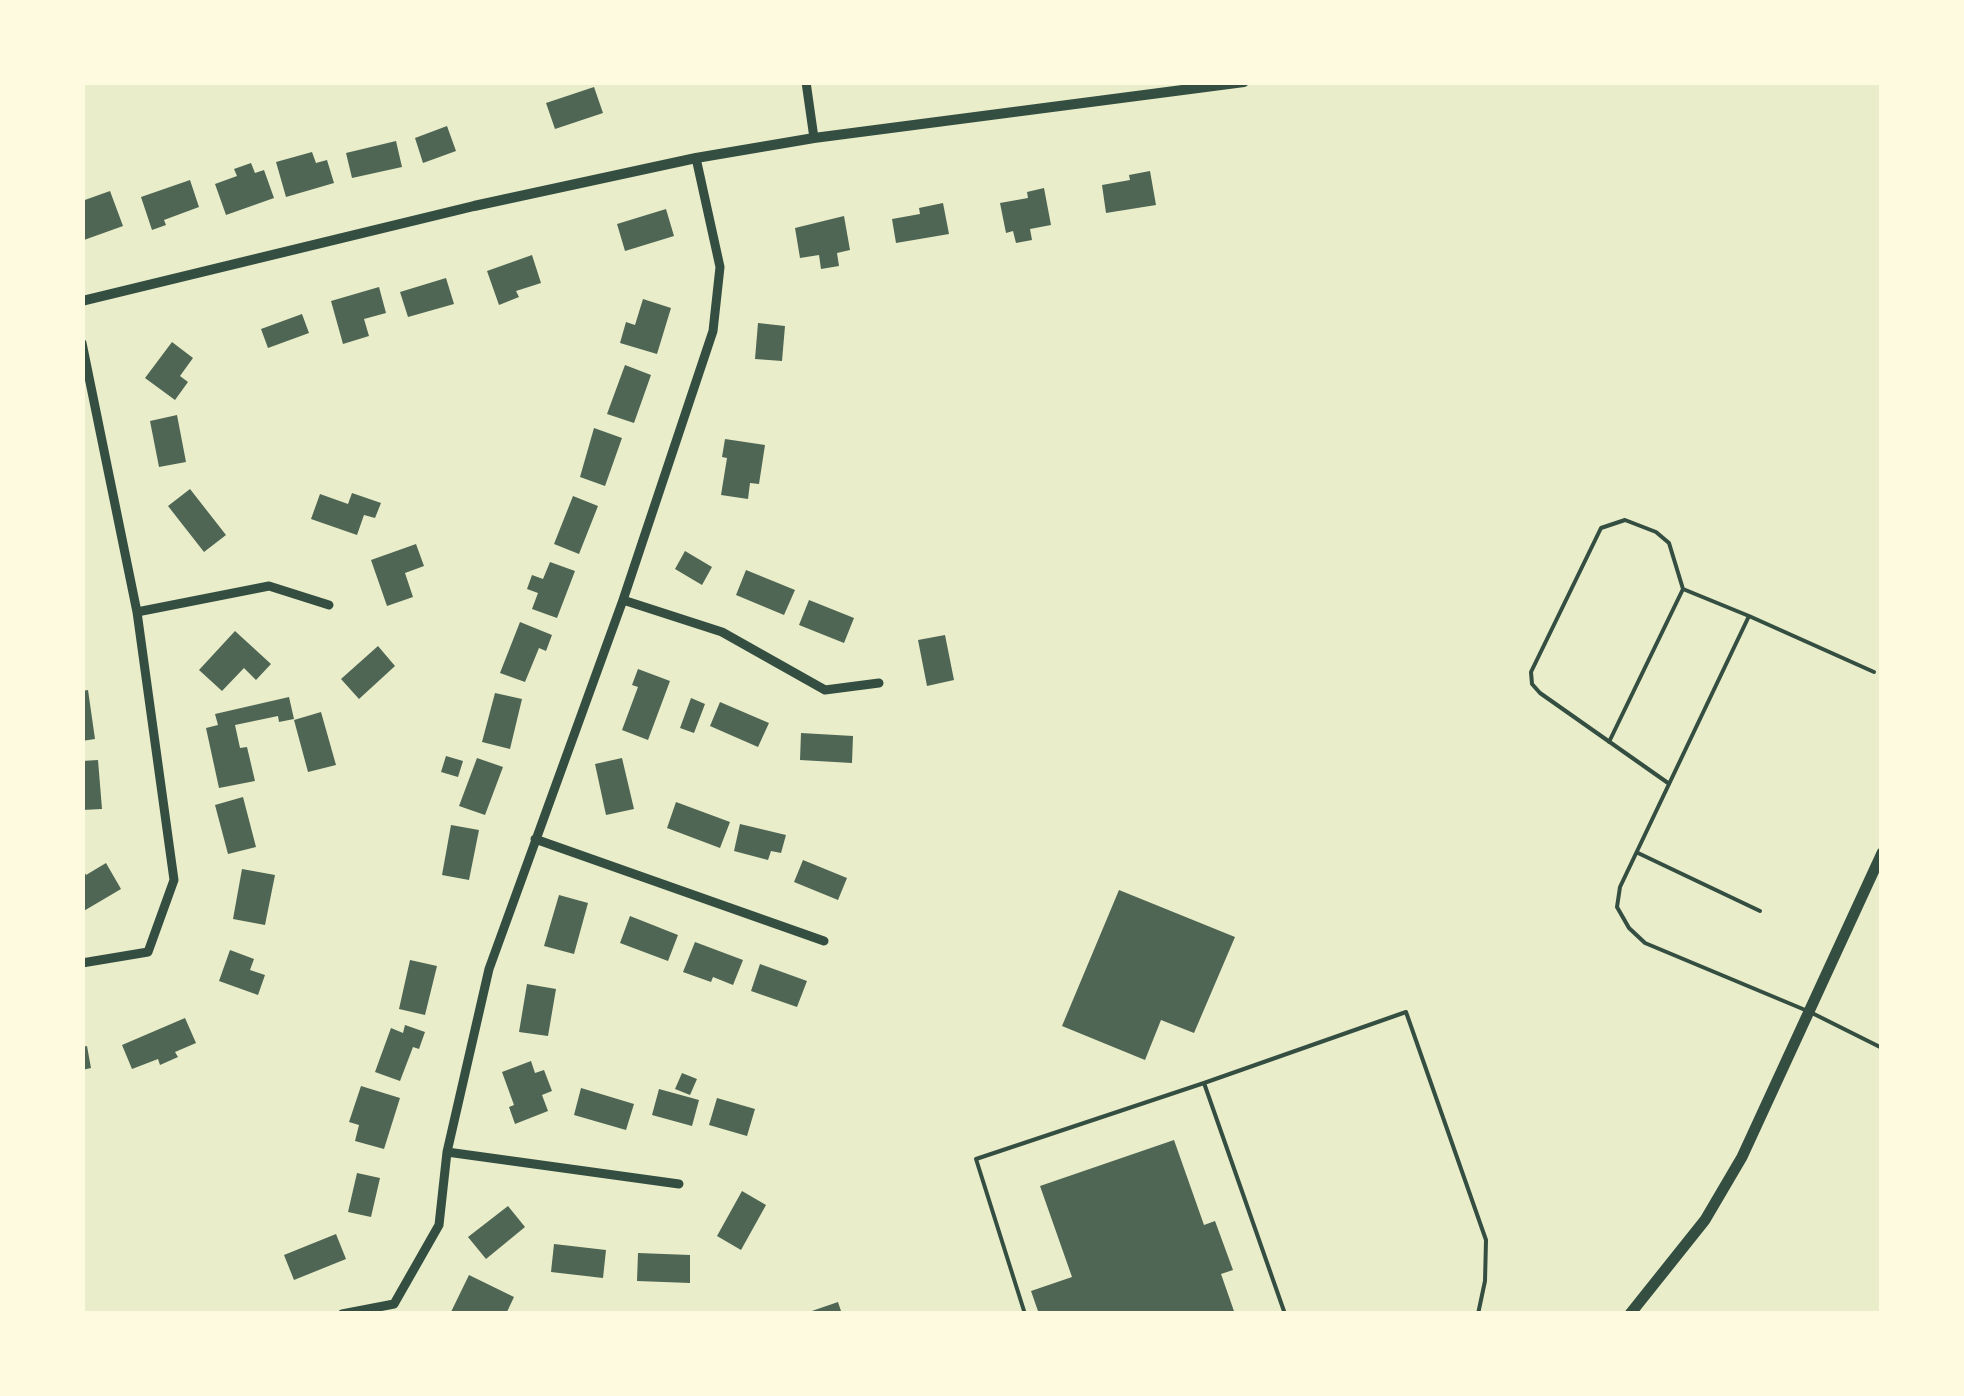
<!DOCTYPE html>
<style>
body{margin:0}
#map{position:relative;width:1964px;height:1396px;overflow:hidden;background:#e9edc9;font-family:Poppins,sans-serif}
canvas{display:block}
.frame{position:absolute;inset:0;border:85px solid #fefae0;pointer-events:none}
</style>
<div id="map">
<canvas width="1964" height="1396"></canvas>
<div class="frame"></div>
</div>
<script>
const ctx = document.querySelector('canvas').getContext('2d');
ctx.lineJoin = 'round';
function paint(path, color) {
  ctx.fillStyle = color;
  ctx.fill(path, 'evenodd');
}
function toPath(rows) {
  const path = new Path2D();
  for (const r of rows) {
    path.moveTo(r[0], r[1]);
    for (let i = 2; i < r.length; i += 2) path.lineTo(r[i], r[i + 1]);
  }
  return path;
}
function stroke(path, color, width, dash) {
  ctx.strokeStyle = color;
  ctx.lineWidth = width;
  ctx.lineCap = dash ? 'butt' : 'round';
  ctx.setLineDash(dash || []);
  ctx.stroke(path);
}
paint(toPath([
 [594,87,603,113,555,129,546,103],
 [447,126,456,151,423,163,415,138],
 [396,141,402,167,352,178,346,153],
 [312,152,316,163,327,160,334,183,286,197,276,162],
 [251,163,255,173,264,170,274,198,226,215,215,184,237,176,234,169],
 [1150,171,1156,205,1106,213,1102,185,1130,180,1129,175],
 [190,180,199,207,164,220,166,225,152,230,141,197],
 [1044,188,1051,225,1030,229,1032,240,1016,243,1013,231,1006,233,1000,203,1028,198,1027,192],
 [110,191,123,226,84,240,82,201],
 [943,203,949,234,896,243,892,219,920,214,919,208],
 [666,209,674,236,625,251,617,224],
 [844,216,850,250,837,253,839,266,821,269,819,255,800,258,795,228],
 [532,255,541,283,516,291,519,297,499,305,487,271],
 [446,278,454,304,408,317,400,292],
 [379,287,386,313,364,319,369,336,343,344,331,301],
 [643,299,671,308,657,354,620,343,626,322,635,325],
 [302,314,309,333,268,348,261,329],
 [758,323,785,326,782,361,755,359],
 [172,342,193,358,180,376,188,382,175,400,145,378],
 [625,365,651,375,634,423,607,414],
 [177,415,186,462,159,467,150,421],
 [594,428,622,438,605,486,580,477],
 [725,439,765,445,759,484,750,483,748,499,721,495,727,458,722,457],
 [190,489,226,535,204,552,168,506],
 [352,493,381,503,375,518,364,515,357,535,311,519,320,494,348,504],
 [573,496,598,506,579,554,554,544],
 [416,544,424,566,405,573,413,597,387,606,371,560],
 [685,551,712,567,702,585,675,569],
 [550,562,575,571,557,618,532,609,538,593,527,589,532,575,543,579],
 [746,570,795,590,784,615,736,595],
 [809,600,854,618,844,643,799,625],
 [520,622,552,635,546,651,539,648,525,682,500,673],
 [235,631,271,664,256,680,244,668,222,691,199,670],
 [945,635,954,680,927,686,918,640],
 [378,646,395,666,359,699,341,679],
 [638,669,670,681,648,740,622,730,638,687,632,685],
 [88,690,95,739,82,741,82,691],
 [495,693,522,699,510,749,482,742],
 [289,697,294,719,279,722,278,716,235,725,240,748,247,747,255,781,219,788,206,728,218,725,215,714],
 [691,698,705,704,694,733,680,728],
 [720,702,769,723,758,747,710,726],
 [321,712,336,765,308,772,294,720],
 [801,733,853,736,852,763,800,760],
 [446,756,463,761,458,777,441,772],
 [477,758,503,767,485,815,459,806],
 [622,758,634,809,606,815,595,764],
 [98,760,102,809,82,810,82,761],
 [243,797,256,847,228,854,215,805],
 [676,802,730,822,720,848,667,828],
 [740,824,786,835,781,853,771,851,768,860,734,851],
 [451,825,479,830,469,880,442,875],
 [803,860,847,878,838,900,794,882],
 [106,863,121,889,82,912,82,868,86,875],
 [242,869,275,875,265,925,233,919],
 [1119,890,1235,937,1194,1033,1161,1020,1145,1060,1062,1026],
 [559,895,588,903,574,954,544,946],
 [630,916,678,935,668,961,620,943],
 [695,942,743,960,733,985,713,977,711,982,683,972],
 [230,950,254,959,250,970,265,975,258,995,219,981],
 [410,960,437,966,425,1015,399,1009],
 [760,964,807,981,797,1007,751,991],
 [527,984,556,989,548,1036,519,1032],
 [185,1018,196,1043,175,1052,178,1057,160,1065,158,1059,132,1069,122,1045],
 [405,1025,425,1032,419,1049,413,1047,400,1081,375,1072,391,1028,403,1033],
 [87,1046,91,1068,82,1070,82,1047],
 [531,1061,535,1073,544,1070,552,1091,542,1095,548,1111,515,1124,509,1107,514,1105,502,1072],
 [682,1073,697,1079,690,1095,675,1089],
 [361,1086,400,1098,384,1149,355,1141,359,1125,349,1122],
 [581,1088,634,1104,626,1130,574,1115],
 [659,1089,699,1100,692,1126,652,1115],
 [717,1098,755,1109,747,1136,709,1125],
 [1174,1140,1204,1225,1215,1221,1233,1270,1221,1274,1235,1314,1039,1314,1031,1291,1072,1277,1040,1186],
 [357,1173,380,1178,371,1217,348,1212],
 [742,1191,766,1205,741,1250,717,1236],
 [508,1206,525,1227,486,1259,468,1237],
 [336,1234,346,1259,294,1280,284,1255],
 [554,1244,606,1250,603,1278,551,1272],
 [638,1253,690,1255,690,1283,637,1281],
 [469,1275,514,1297,506,1314,450,1314],
 [838,1302,842,1314,806,1314,806,1313]
]), '#4f6655');
stroke(toPath([
 [1874,672,1749,616,1620,887,1617,907,1629,928,1645,943,1810,1012,1882,1048],
 [1609,742,1683,589],
 [1668,783,1540,693,1532,684,1531,672,1601,528,1625,520,1656,532,1669,543,1683,589,1749,616],
 [1638,853,1760,911],
 [1204,1083,1406,1012,1486,1240,1485,1281,1478,1314],
 [1025,1314,976,1159,1204,1083,1285,1314]
]), '#344e41', 4);
stroke(toPath([
 [806,82,814,138],
 [82,343,137,612,174,880,148,952,82,963],
 [623,600,722,632,825,690,879,683],
 [137,612,269,586,329,605],
 [535,839,824,941],
 [447,1152,679,1184],
 [342,1314,394,1304,439,1225,447,1152,489,969,623,600,713,331,720,267,696,158]
]), '#344e41', 9);
stroke(toPath([
 [82,301,474,206,696,158,814,138,1244,82]
]), '#344e41', 10);
stroke(toPath([
 [1630,1314,1705,1220,1742,1157,1882,853]
]), '#344e41', 11);
</script>
